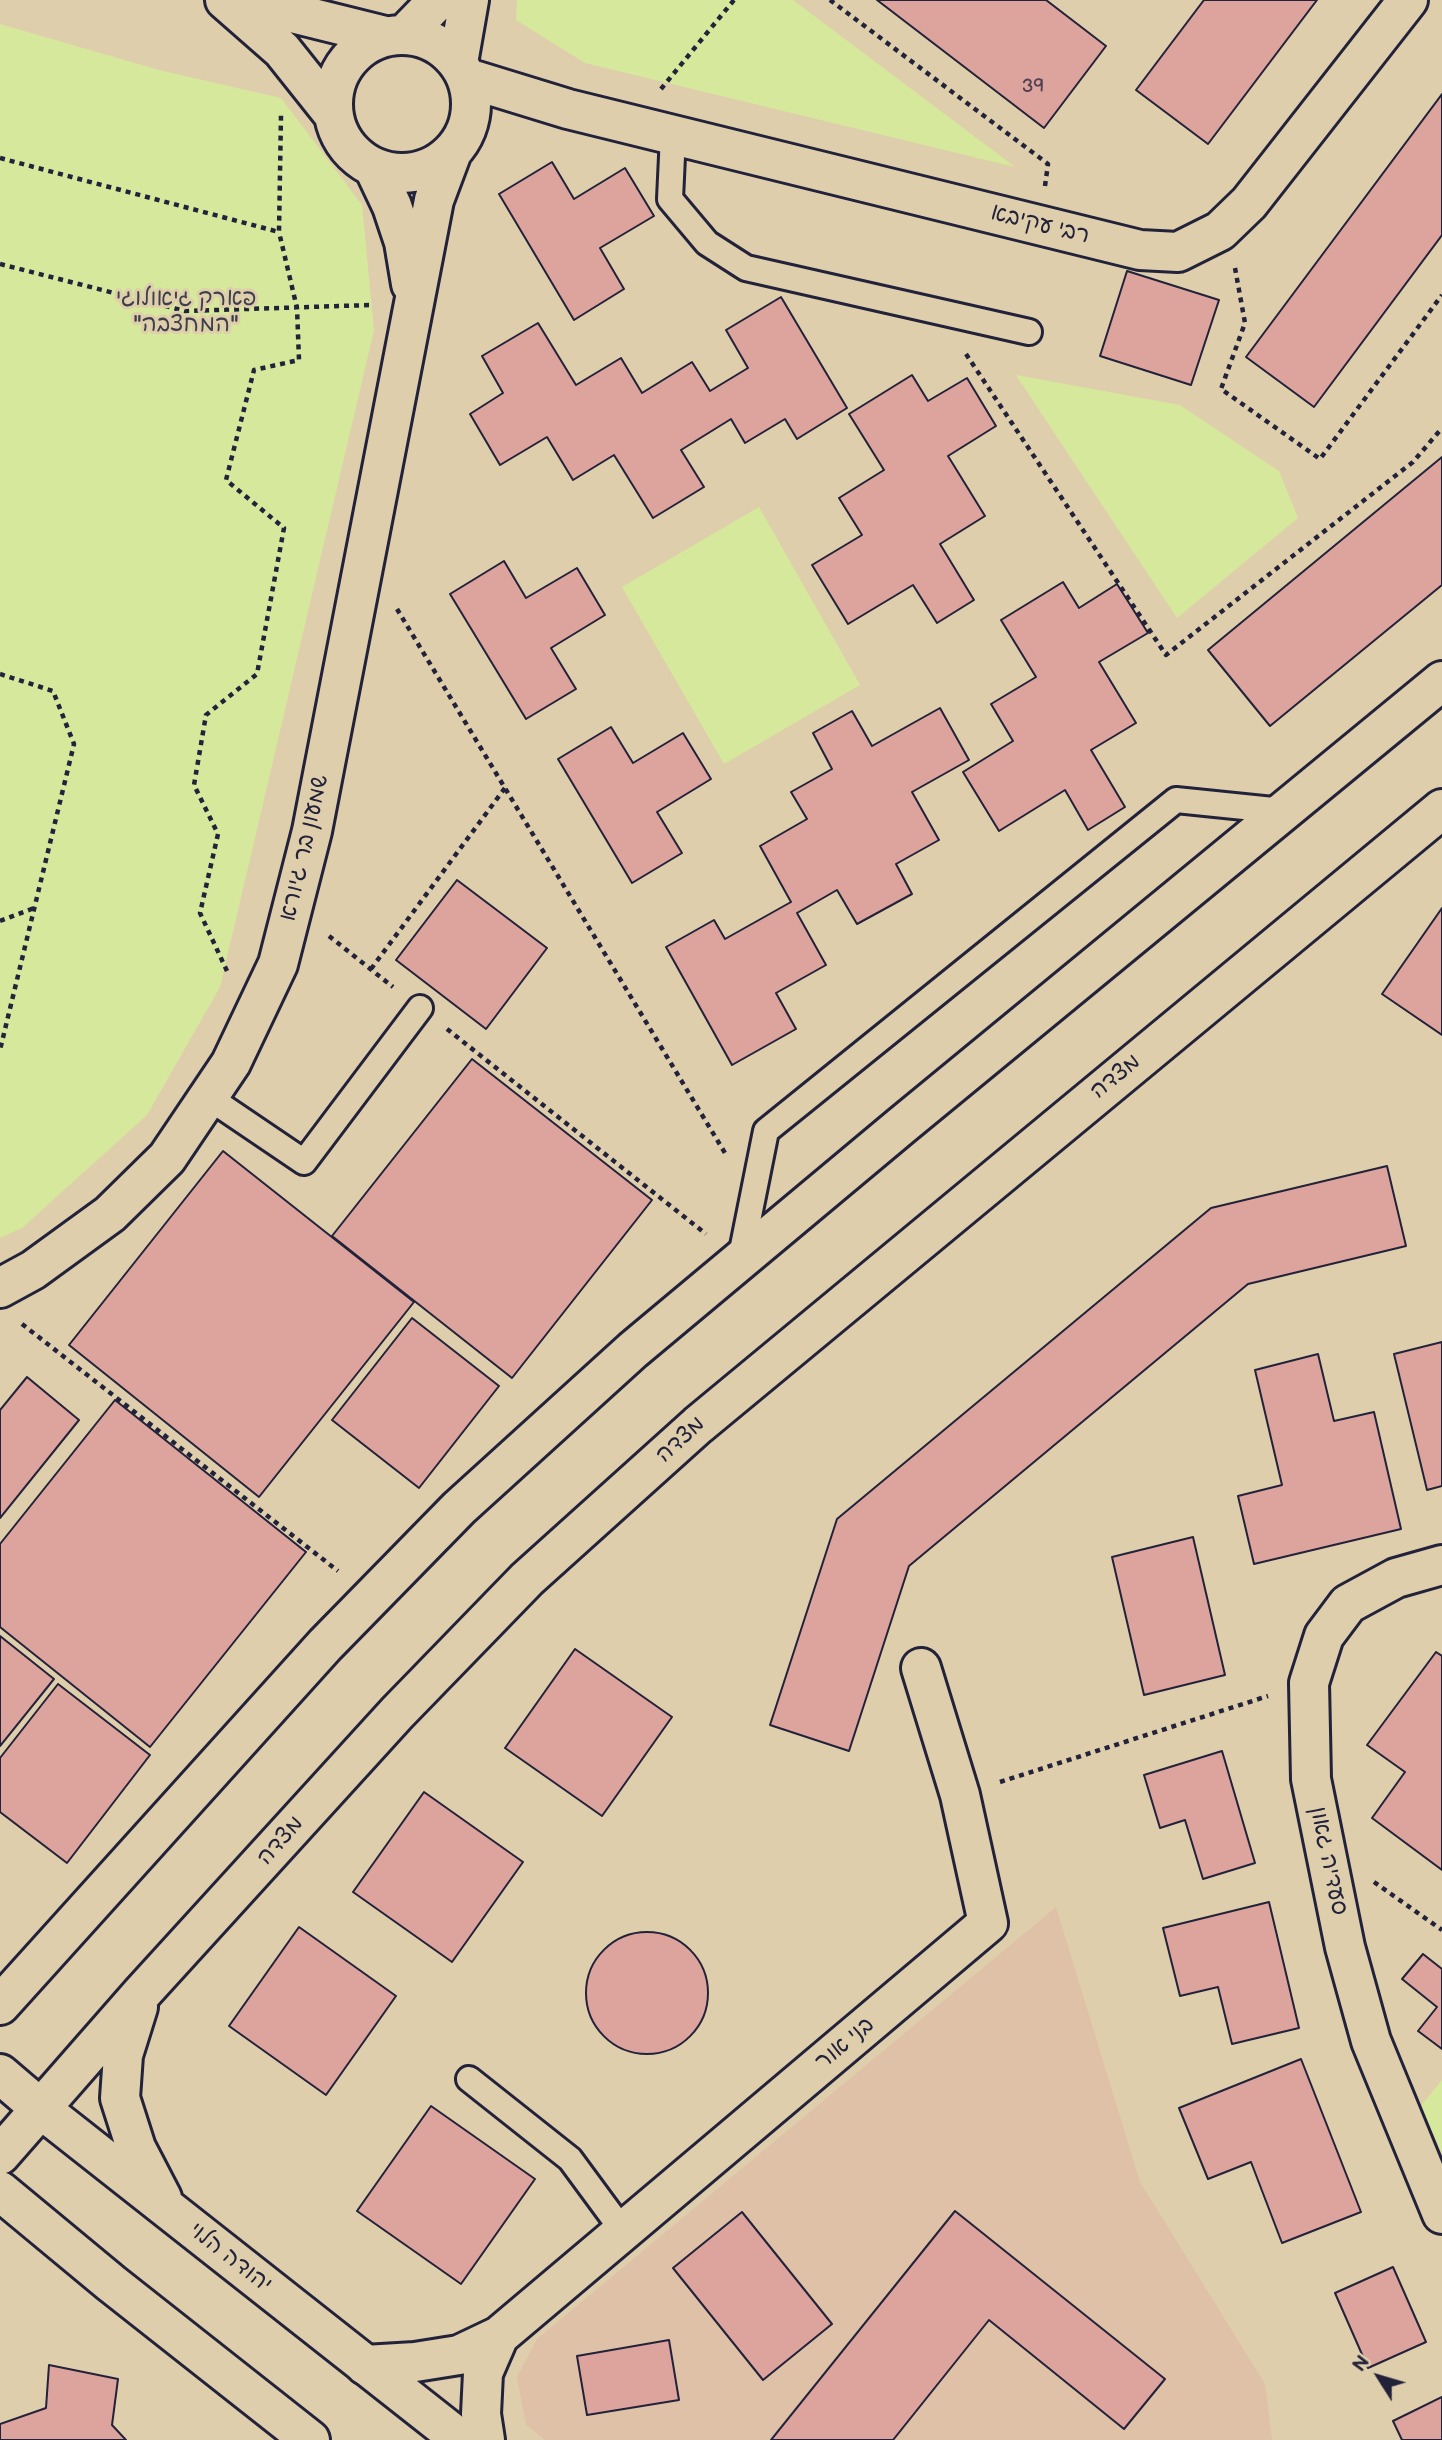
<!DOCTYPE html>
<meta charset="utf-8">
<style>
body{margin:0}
#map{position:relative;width:1442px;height:2440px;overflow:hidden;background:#dfceab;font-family:"Balsamiq Sans",sans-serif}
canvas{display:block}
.north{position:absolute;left:1344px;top:2342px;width:70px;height:70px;-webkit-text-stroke:5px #dfceab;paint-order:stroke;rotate:307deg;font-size:19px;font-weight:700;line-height:28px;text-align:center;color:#22223b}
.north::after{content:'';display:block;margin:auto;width:24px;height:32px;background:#22223b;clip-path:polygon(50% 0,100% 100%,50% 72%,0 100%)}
</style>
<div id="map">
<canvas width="1442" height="2440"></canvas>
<div class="north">N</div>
</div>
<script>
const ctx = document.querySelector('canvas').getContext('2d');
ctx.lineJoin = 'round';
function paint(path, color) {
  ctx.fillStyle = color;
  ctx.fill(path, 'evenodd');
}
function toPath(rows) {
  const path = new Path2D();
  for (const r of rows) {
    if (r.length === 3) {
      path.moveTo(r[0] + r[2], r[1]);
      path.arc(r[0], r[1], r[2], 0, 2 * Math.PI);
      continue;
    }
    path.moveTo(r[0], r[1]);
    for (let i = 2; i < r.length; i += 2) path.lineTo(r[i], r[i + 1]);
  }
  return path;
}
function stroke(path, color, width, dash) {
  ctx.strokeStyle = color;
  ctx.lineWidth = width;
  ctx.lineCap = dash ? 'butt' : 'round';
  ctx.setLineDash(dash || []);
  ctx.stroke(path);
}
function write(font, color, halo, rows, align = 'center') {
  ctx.font = font + ' "Balsamiq Sans","Playpen Sans Hebrew",sans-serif';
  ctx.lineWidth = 6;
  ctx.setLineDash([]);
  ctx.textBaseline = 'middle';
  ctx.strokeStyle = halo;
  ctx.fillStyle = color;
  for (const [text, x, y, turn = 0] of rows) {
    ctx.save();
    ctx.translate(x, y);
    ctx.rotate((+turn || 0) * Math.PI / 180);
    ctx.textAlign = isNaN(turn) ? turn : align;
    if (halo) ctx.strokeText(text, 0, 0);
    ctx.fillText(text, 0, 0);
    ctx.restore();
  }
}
paint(toPath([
 [1056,1907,1140,2182,1265,2384,1272,2440,545,2440,526,2425,517,2377,537,2339]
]), '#dec1a7');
paint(toPath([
 [517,0,793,0,1015,167,585,63,516,20],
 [0,24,159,70,281,98,362,205,374,330,220,987,147,1115,22,1228,0,1238],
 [1016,375,1180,405,1279,471,1298,518,1177,618],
 [759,507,860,685,724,764,622,587],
 [1442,2080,1442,2154,1421,2106]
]), '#d6e89c');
const building = toPath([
 [877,0,1046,0,1106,46,1044,128,877,0],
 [1204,0,1317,0,1208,144,1136,90,1204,0],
 [1442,94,1442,235,1314,407,1246,357,1442,94],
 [552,162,574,199,625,168,654,216,600,248,624,289,574,320,499,194,552,162],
 [1127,271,1219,300,1191,385,1100,356,1127,271],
 [781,297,847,408,797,439,785,419,745,443,731,419,681,450,704,487,653,518,614,455,573,480,547,437,500,465,470,414,503,393,482,356,538,323,576,385,621,358,642,393,692,362,710,391,748,368,726,330,781,297],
 [912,375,928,401,967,378,996,426,948,456,985,516,940,544,974,600,937,623,913,585,848,624,812,565,862,535,839,498,884,470,849,414,912,375],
 [1442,457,1442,585,1270,726,1208,650,1442,457],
 [504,561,526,598,577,568,605,615,551,648,576,689,526,719,450,594,504,561],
 [1063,582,1079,608,1117,584,1148,633,1099,662,1136,723,1091,750,1125,807,1088,830,1065,790,999,831,963,772,1013,741,991,704,1036,677,1001,620,1063,582],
 [940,708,969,760,912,792,939,840,896,864,912,894,857,924,837,890,797,913,826,965,776,993,796,1029,732,1065,666,947,714,920,725,939,791,902,760,846,807,819,791,792,832,769,813,733,852,711,872,746,940,708],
 [611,727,633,763,683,733,711,779,657,812,682,853,632,883,558,759,611,727],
 [457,880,547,948,486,1029,396,960,457,880],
 [1442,908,1442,1035,1382,994,1442,908],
 [472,1059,652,1200,512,1378,332,1236,472,1059],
 [223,1151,414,1302,259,1497,69,1345,223,1151],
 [1387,1166,1406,1246,1248,1284,909,1566,849,1751,770,1725,837,1519,1211,1208,1387,1166],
 [412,1318,499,1386,419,1488,332,1420,412,1318],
 [1442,1342,1442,1486,1427,1490,1394,1354,1442,1342],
 [1318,1354,1334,1421,1374,1412,1401,1529,1254,1564,1238,1496,1282,1485,1255,1370,1318,1354],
 [27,1377,79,1420,0,1518,0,1410,27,1377],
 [115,1400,306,1552,150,1747,0,1627,0,1544,115,1400],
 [1193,1537,1225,1675,1144,1695,1112,1557,1193,1537],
 [0,1636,54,1679,0,1746,0,1636],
 [575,1649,672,1717,602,1816,505,1748,575,1649],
 [1436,1652,1442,1656,1442,1870,1372,1818,1405,1772,1367,1745,1436,1652],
 [58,1684,150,1755,67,1863,0,1812,0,1758,58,1684],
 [1222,1751,1255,1863,1203,1879,1185,1820,1160,1828,1144,1775,1222,1751],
 [424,1792,523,1862,452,1962,353,1892,424,1792],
 [1269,1902,1299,2028,1232,2044,1218,1987,1180,1996,1163,1928,1269,1902],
 [299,1927,396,1996,326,2095,229,2026,299,1927],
 [647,1993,61],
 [1423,1954,1442,1969,1442,2049,1418,2031,1437,2007,1402,1979,1423,1954],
 [1301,2059,1361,2212,1282,2243,1251,2162,1208,2179,1179,2108,1301,2059],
 [431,2106,535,2179,461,2284,357,2211,431,2106],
 [955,2211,1165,2379,1124,2429,989,2320,893,2440,771,2440,955,2211],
 [742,2212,832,2324,763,2380,673,2268,742,2212],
 [1393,2267,1426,2342,1368,2368,1335,2293,1393,2267],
 [669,2340,679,2400,587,2415,577,2356,669,2340],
 [49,2365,118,2379,112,2425,126,2440,0,2440,0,2424,46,2408,49,2365],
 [1442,2397,1442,2440,1402,2440,1393,2421,1442,2397]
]);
paint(building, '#dda39d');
stroke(building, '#22223b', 2);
const lane = toPath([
 [673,135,670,199,707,243,746,268,1029,332],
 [208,1097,304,1162,420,1008],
 [740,1261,766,1131,1176,800,1283,811],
 [469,2079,570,2159,623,2231]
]);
const street = toPath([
 [225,0,282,50,333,114],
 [240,0,385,36],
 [405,34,438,0],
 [402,104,69],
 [458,63,469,0],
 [467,78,568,109,1140,250,1178,252,1220,231,1249,203,1408,0],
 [374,168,392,206,404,242,411,284],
 [0,1288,33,1270,110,1214,167,1158,231,1063,278,964,312,831,434,200,452,152],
 [1442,1565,1396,1578,1348,1604,1324,1636,1309,1683,1311,1779,1345,1947,1371,2041,1442,2214],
 [365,2365,415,2362,459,2355,499,2336,988,1923,960,1795,921,1668],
 [485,2440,481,2414,483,2373,499,2336]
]);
const secondary = toPath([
 [0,2005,325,1645,459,1508,633,1350,901,1126,1442,681],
 [138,2007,123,2055,120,2098,136,2148,162,2198],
 [0,2074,41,2109,461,2440],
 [0,2155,141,1994,397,1713,527,1579,698,1425,1442,809],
 [0,2191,111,2283,310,2440]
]);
stroke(lane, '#22223b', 30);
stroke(street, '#22223b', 44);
stroke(secondary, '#22223b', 44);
stroke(toPath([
 [830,0,1048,164,1045,186],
 [661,89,734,0],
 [0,158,279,232,281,115],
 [0,264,185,311,371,305],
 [1235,268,1245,323,1221,389,1320,459,1442,295],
 [966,354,1166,655,1413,462,1442,428],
 [397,609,725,1153],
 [0,674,53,691,74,744,0,1050],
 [0,921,34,908],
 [329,936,393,987],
 [371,969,505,788],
 [227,971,200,913,218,834,194,785,206,715,257,674,284,528,226,480,254,370,299,360,297,308,279,232],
 [447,1029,706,1234],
 [22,1324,338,1571],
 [1000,1782,1268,1696],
 [1374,1882,1442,1930]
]), '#22223b', 4.5, [5, 5]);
stroke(lane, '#dfceab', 24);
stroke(street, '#dfceab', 38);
stroke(secondary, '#dfceab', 38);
write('19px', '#514254', null, [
 ["39",1033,87]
]);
write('23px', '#22223b', '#dfceab', [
 ["רבי עקיבא",1040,225,14],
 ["שמעון בר גיורא",305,848,-77],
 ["מצדה",1116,1077,-39],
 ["מצדה",681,1440,-42],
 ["מצדה",281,1841,-48],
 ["סעדיה גאון",1328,1861,78],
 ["בני אור",845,2044,-40],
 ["יהודה הלוי",230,2258,38]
]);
write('23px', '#3d404a', '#dfceab', [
 ["פארק גיאולוגי",186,299],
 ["\"המחצבה\"",186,325]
]);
</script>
